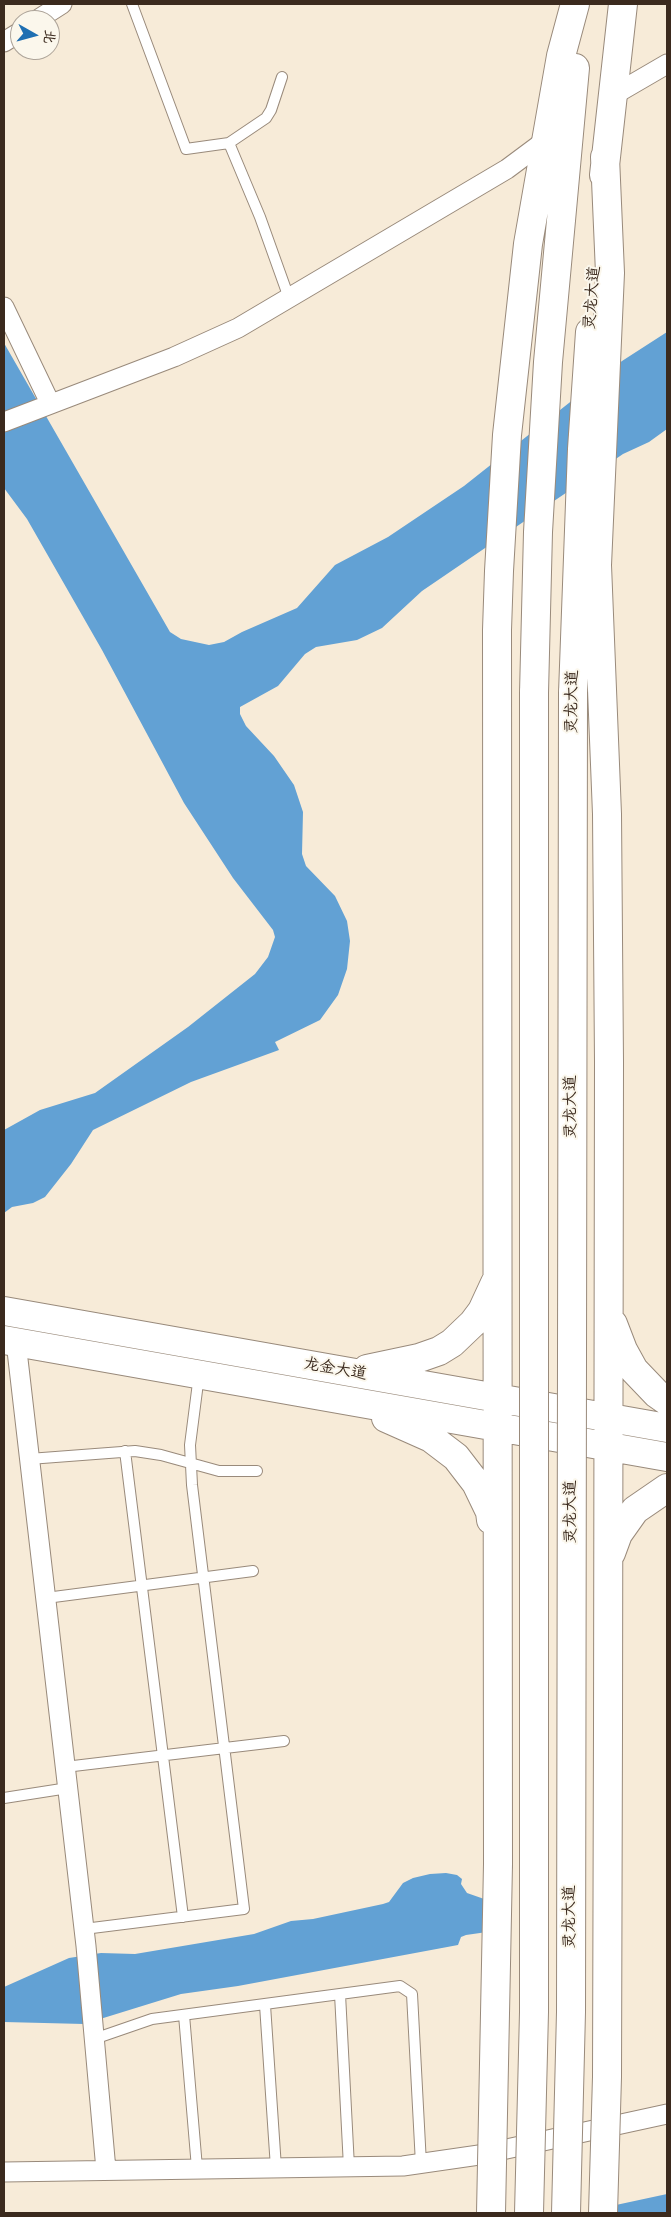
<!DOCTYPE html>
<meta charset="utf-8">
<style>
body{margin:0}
#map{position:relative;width:671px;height:2217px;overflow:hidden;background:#f7ebd8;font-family:"Architects Daughter","LXGW WenKai TC",sans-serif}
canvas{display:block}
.frame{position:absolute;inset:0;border:5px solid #3b2a1e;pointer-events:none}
.north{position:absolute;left:10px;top:10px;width:50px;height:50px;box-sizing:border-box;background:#fbf7ec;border:1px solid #aea59a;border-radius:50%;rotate:97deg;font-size:14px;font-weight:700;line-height:20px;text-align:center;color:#3b2a1e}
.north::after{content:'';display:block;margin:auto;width:18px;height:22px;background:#1f6fb2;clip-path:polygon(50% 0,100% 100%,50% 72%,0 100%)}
</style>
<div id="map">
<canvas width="671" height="2217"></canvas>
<div class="frame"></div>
<div class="north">北</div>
</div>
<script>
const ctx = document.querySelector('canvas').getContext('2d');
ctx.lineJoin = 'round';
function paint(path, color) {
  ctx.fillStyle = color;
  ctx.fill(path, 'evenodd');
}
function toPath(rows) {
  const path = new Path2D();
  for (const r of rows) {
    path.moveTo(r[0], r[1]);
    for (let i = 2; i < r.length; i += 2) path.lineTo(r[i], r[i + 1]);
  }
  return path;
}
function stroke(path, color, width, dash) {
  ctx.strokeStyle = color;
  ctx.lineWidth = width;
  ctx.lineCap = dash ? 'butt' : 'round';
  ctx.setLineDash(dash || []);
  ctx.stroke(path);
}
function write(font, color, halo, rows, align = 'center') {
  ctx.font = font + ' "Architects Daughter","LXGW WenKai TC",sans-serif';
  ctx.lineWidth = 4;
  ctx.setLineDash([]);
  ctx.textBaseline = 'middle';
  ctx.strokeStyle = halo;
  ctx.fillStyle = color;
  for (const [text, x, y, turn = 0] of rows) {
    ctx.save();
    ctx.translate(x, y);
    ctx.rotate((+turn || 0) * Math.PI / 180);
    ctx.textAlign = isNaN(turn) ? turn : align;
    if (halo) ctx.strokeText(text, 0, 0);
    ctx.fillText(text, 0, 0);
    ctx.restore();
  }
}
paint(toPath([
 [667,332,667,429,649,442,623,454,422,591,382,628,357,640,316,647,305,654,278,686,240,707,240,714,246,726,274,756,294,785,303,812,302,854,306,866,335,896,347,921,350,941,347,969,338,995,320,1020,275,1042,279,1050,191,1082,93,1130,71,1164,45,1197,33,1203,12,1207,4,1213,4,1130,40,1110,95,1093,188,1027,255,974,268,957,275,937,273,930,233,878,184,803,102,650,27,519,4,488,4,343,170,632,181,639,209,645,224,642,242,632,297,608,335,565,388,537,464,486,622,361],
 [446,1873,457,1875,462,1879,461,1884,467,1893,487,1900,487,1932,466,1935,461,1937,458,1945,238,1986,181,1994,84,2024,4,2022,4,1987,69,1958,101,1953,135,1954,254,1934,291,1921,313,1919,383,1904,389,1902,403,1883,413,1878,430,1874],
 [667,2194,667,2213,589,2213,602,2208]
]), '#62a1d4');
const service = toPath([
 [132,4,186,149,229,143,266,118,271,110,282,77],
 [229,143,260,217,289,298],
 [125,1451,183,1917],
 [29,1459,135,1451,161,1455,219,1471,257,1471],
 [46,1598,253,1571],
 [65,1767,284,1741],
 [4,1798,68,1788],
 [84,1929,244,1909,192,1485,190,1445,199,1375],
 [340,1994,349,2167],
 [265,2005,276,2168],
 [184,2015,197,2168],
 [94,2039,152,2019,400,1986,412,1994,421,2164]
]);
const minor = toPath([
 [37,20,62,4],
 [4,42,20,32],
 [612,96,667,64],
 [4,307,50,403],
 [4,422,174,357,238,328,507,169,550,137],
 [16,1342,86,1946,106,2170],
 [4,2172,403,2166,479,2155,667,2114]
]);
const primary = toPath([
 [605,157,610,273,597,565,607,814,609,1062,608,1729],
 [604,175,623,4],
 [534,693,538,532,548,362,575,68],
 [573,693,582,449,590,332],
 [4,1311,667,1428],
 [613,1324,623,1350,634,1370,657,1394,667,1401],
 [4,1340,667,1457],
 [367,1369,419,1358,439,1351,452,1343,473,1323,482,1311,495,1283],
 [386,1418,431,1438,456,1457,476,1483,490,1512,491,1520],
 [611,1553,618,1534,635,1510,667,1488],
 [498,1864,497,630,499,571,507,435,528,244,561,56,575,4]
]);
stroke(service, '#998a7b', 12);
stroke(minor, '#998a7b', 21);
stroke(primary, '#998a7b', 30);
stroke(service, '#fff', 10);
stroke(minor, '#fff', 19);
stroke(primary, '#fff', 28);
const primaryBridge = toPath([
 [491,2213,498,1864],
 [529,2213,534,2012,534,693],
 [566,2213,571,2012,573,693],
 [603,2213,607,2077,608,1729]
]);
stroke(primaryBridge, '#998a7b', 30, []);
stroke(primaryBridge, '#fff', 28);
write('16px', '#3b2a1e', '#fbf7ec', [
 ["灵龙大道",593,298,-85],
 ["灵龙大道",573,702,-89],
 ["灵龙大道",572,1107,-90],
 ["龙金大道",335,1370,10],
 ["灵龙大道",572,1512,-90],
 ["灵龙大道",571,1917,-90]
]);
</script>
